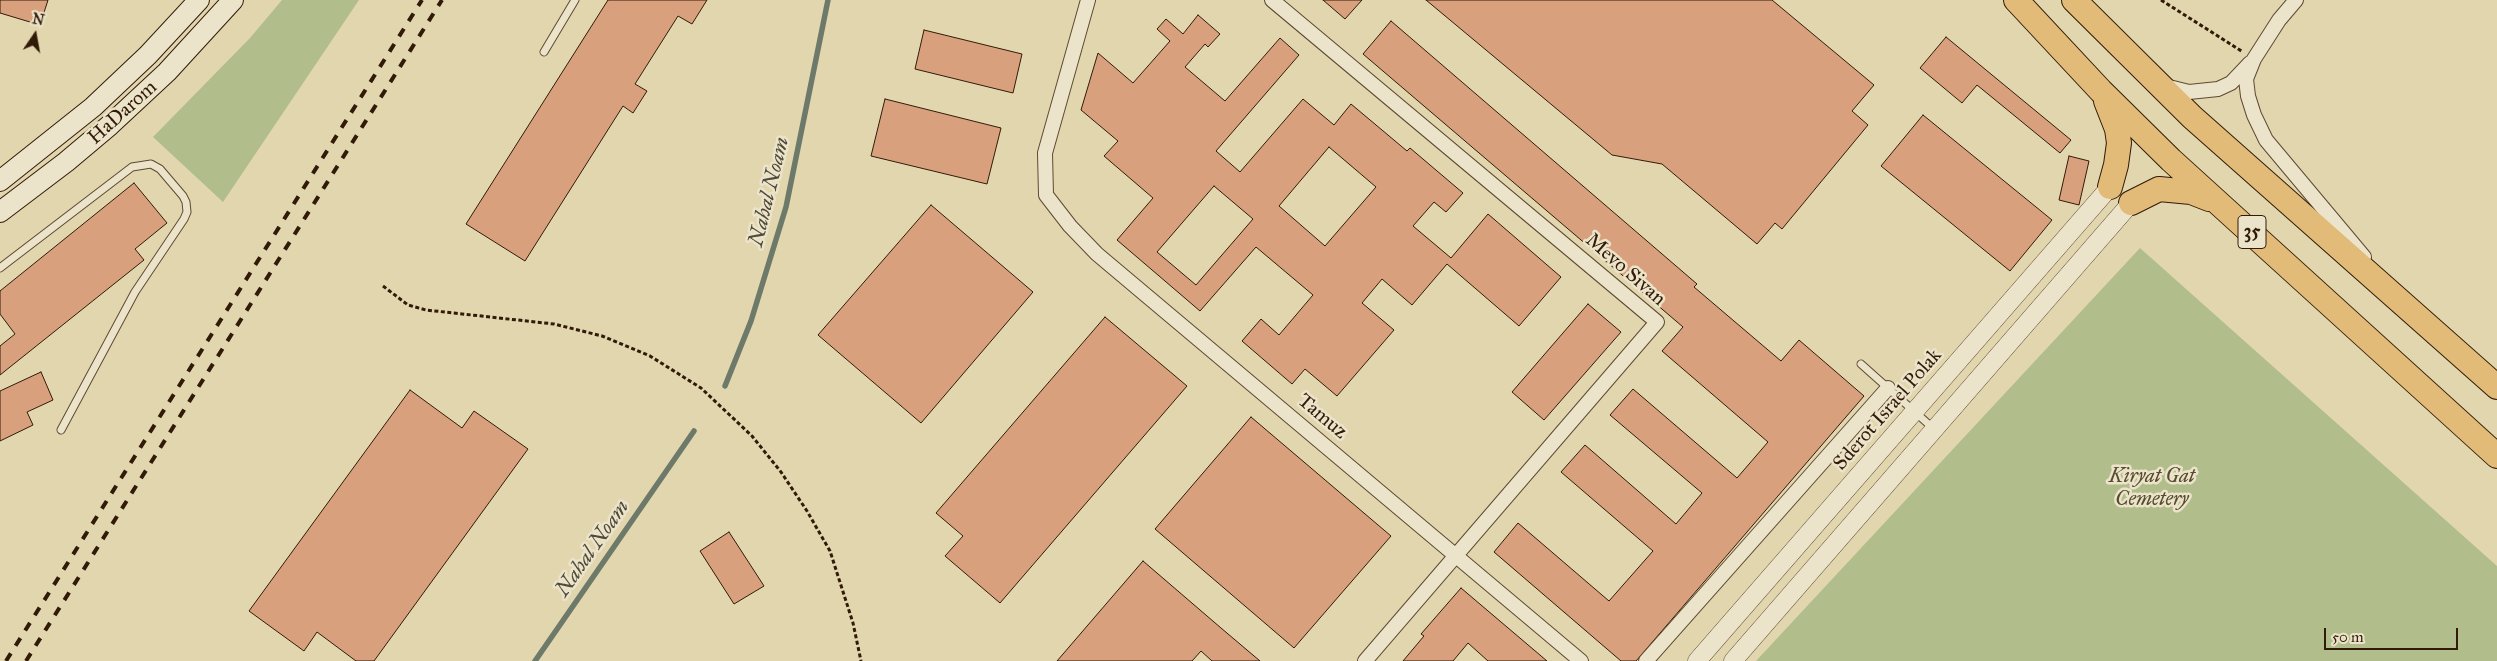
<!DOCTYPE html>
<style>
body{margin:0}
#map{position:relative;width:2497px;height:661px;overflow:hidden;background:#e2d6ae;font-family:"IM FELL Great Primer",serif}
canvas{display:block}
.north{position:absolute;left:10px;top:10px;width:50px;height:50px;-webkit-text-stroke:4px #ece4ca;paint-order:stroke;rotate:12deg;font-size:14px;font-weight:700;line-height:20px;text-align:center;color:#311b08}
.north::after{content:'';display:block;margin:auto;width:18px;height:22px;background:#311b08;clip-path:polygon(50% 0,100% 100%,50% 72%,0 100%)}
.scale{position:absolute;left:2324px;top:628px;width:134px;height:22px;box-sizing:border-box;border:2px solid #311b08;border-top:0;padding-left:6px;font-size:15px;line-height:18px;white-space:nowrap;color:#311b08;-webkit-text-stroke:4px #ece4ca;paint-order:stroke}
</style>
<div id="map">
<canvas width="2497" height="661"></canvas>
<div class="north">N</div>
<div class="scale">50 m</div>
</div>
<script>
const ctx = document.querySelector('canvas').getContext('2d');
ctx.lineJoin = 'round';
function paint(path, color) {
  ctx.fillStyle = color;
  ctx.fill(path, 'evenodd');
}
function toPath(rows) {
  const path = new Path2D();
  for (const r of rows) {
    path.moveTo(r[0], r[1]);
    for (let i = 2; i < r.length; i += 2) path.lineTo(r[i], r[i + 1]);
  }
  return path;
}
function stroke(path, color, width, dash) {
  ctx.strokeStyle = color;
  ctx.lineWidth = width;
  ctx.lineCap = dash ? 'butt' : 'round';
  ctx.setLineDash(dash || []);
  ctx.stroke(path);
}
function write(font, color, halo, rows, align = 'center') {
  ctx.font = font + ' "IM FELL Great Primer",serif';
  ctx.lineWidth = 5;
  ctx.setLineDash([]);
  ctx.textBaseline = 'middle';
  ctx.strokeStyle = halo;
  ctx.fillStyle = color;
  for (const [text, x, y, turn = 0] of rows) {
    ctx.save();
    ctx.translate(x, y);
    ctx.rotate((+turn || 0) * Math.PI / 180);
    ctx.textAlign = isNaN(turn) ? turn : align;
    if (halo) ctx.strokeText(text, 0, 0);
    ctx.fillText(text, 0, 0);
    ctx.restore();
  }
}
paint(toPath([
 [282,0,359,0,223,202,153,137,250,38],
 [2140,248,2497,566,2497,661,1756,661]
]), '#b1be8c');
stroke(toPath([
 [725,386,751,321,786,207,828,0],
 [535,661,694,431]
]), '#6d7a69', 5.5);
const building = toPath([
 [0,0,48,0,40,25,0,13,0,0],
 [608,0,707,0,692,24,678,16,635,84,647,91,633,113,623,106,525,261,466,224,608,0],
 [1323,0,1362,0,1345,19,1323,0],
 [1426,0,1772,0,1874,85,1852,111,1868,125,1782,229,1775,223,1757,244,1662,164,1612,155,1426,0],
 [1198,15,1220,34,1208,47,1205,44,1185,67,1225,101,1280,38,1299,55,1216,151,1240,172,1303,99,1334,125,1351,104,1407,151,1410,148,1463,193,1446,212,1434,202,1413,226,1451,258,1488,214,1561,277,1519,326,1447,264,1412,305,1382,279,1362,303,1394,330,1337,396,1305,369,1292,384,1242,341,1261,319,1279,335,1313,295,1256,247,1200,311,1117,240,1153,198,1104,156,1118,141,1081,110,1098,53,1133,83,1170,41,1157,29,1166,19,1183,34,1198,15],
 [1329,147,1376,187,1325,246,1279,206,1329,147],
 [1214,186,1253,219,1196,285,1157,252,1214,186],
 [1391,21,1697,284,1694,287,1781,361,1799,340,1864,396,1636,661,1621,661,1494,552,1518,523,1609,601,1653,551,1561,472,1585,445,1676,524,1702,493,1610,415,1633,389,1737,478,1768,442,1662,351,1683,327,1363,54,1391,21],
 [924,30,1022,54,1013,93,915,69,924,30],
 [1946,37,2071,140,2060,153,1977,85,1962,103,1920,68,1946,37],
 [885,99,1001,128,987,184,871,156,885,99],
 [1923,115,2052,220,2010,271,1881,166,1923,115],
 [2069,156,2089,161,2079,205,2059,200,2069,156],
 [134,183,167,223,135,249,144,260,0,375,0,346,15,334,0,314,0,291,134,183],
 [931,205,1033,292,921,423,818,335,931,205],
 [1588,304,1621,332,1544,420,1512,392,1588,304],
 [1105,317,1187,386,1000,603,945,556,963,536,936,513,1105,317],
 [41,372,53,400,27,412,33,425,0,441,0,391,41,372],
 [410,390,462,428,474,411,528,449,374,661,356,661,317,632,304,651,249,611,410,390],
 [1251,417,1391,536,1294,648,1155,529,1251,417],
 [729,532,764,586,734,604,700,551,729,532],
 [1143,561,1221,628,1260,661,1212,661,1201,651,1192,661,1057,661,1143,561],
 [1461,588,1547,661,1488,661,1468,643,1453,661,1403,661,1424,636,1421,634,1461,588]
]);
paint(building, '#d9a07e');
stroke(building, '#311b08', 1);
const service = toPath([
 [544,52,575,0],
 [0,268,132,167,151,164,160,169,183,196,186,202,187,212,184,219,135,292,61,430],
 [1861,364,1934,429]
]);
const minor = toPath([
 [1088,0,1045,153,1046,195,1070,226,1097,254,1581,661],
 [1272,0,1657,322,1365,661],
 [2296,0,2279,20,2254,59,2246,79,2248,96,2254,115,2266,140,2364,257],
 [2165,86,2189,92,2218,89,2231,83,2250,63],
 [1646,661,1888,388]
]);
const tertiary = toPath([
 [1697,661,2110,187],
 [1733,661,2131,203]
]);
const secondary = toPath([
 [0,181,93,107,148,55,199,0],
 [0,212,66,162,110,125,167,72,233,0]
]);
const trunk = toPath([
 [2016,0,2101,91,2171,160,2497,456],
 [2074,0,2192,117,2497,387],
 [2106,101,2117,129,2119,143,2116,165,2110,187],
 [2131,203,2159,189,2191,192,2209,199]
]);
stroke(service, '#5d4a32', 9);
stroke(minor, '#5d4a32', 16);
stroke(tertiary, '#5d4a32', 19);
stroke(secondary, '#311b08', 22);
stroke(trunk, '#311b08', 26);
stroke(toPath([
 [2161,0,2243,52],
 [383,286,408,305,426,310,554,324,602,336,650,356,701,388,752,436,781,472,807,511,830,551,853,623,861,661]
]), '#311b08', 3, [4, 2.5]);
stroke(service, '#ece4ca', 7);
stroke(minor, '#ece4ca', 14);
stroke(tertiary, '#ece4ca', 18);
stroke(secondary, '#ece4ca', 20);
stroke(trunk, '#e1bb77', 24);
stroke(toPath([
 [6,661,422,0],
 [26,661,442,0]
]), '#311b08', 4, [9, 9]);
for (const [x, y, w] of [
 [2252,232,28]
]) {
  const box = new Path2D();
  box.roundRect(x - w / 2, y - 16.5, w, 33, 4);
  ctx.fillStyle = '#ece4ca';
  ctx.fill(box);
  stroke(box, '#311b08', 1);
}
write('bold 19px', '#311b08', null, [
 ["35",2252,232]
]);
write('20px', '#311b08', '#ece4ca', [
 ["HaDarom",123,113,-42],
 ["Mevo Sivan",1625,270,41],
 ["Sderot Israel Polak",1888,410,-49],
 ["Tamuz",1322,417,40]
]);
write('italic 20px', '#574c30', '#ece4ca', [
 ["Kiryat Gat",2152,477],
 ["Cemetery",2152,500]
]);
write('italic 21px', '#4f4a39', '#ece4ca', [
 ["Nahal Noam",770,192,-76],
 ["Nahal Noam",593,549,-55]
]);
</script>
